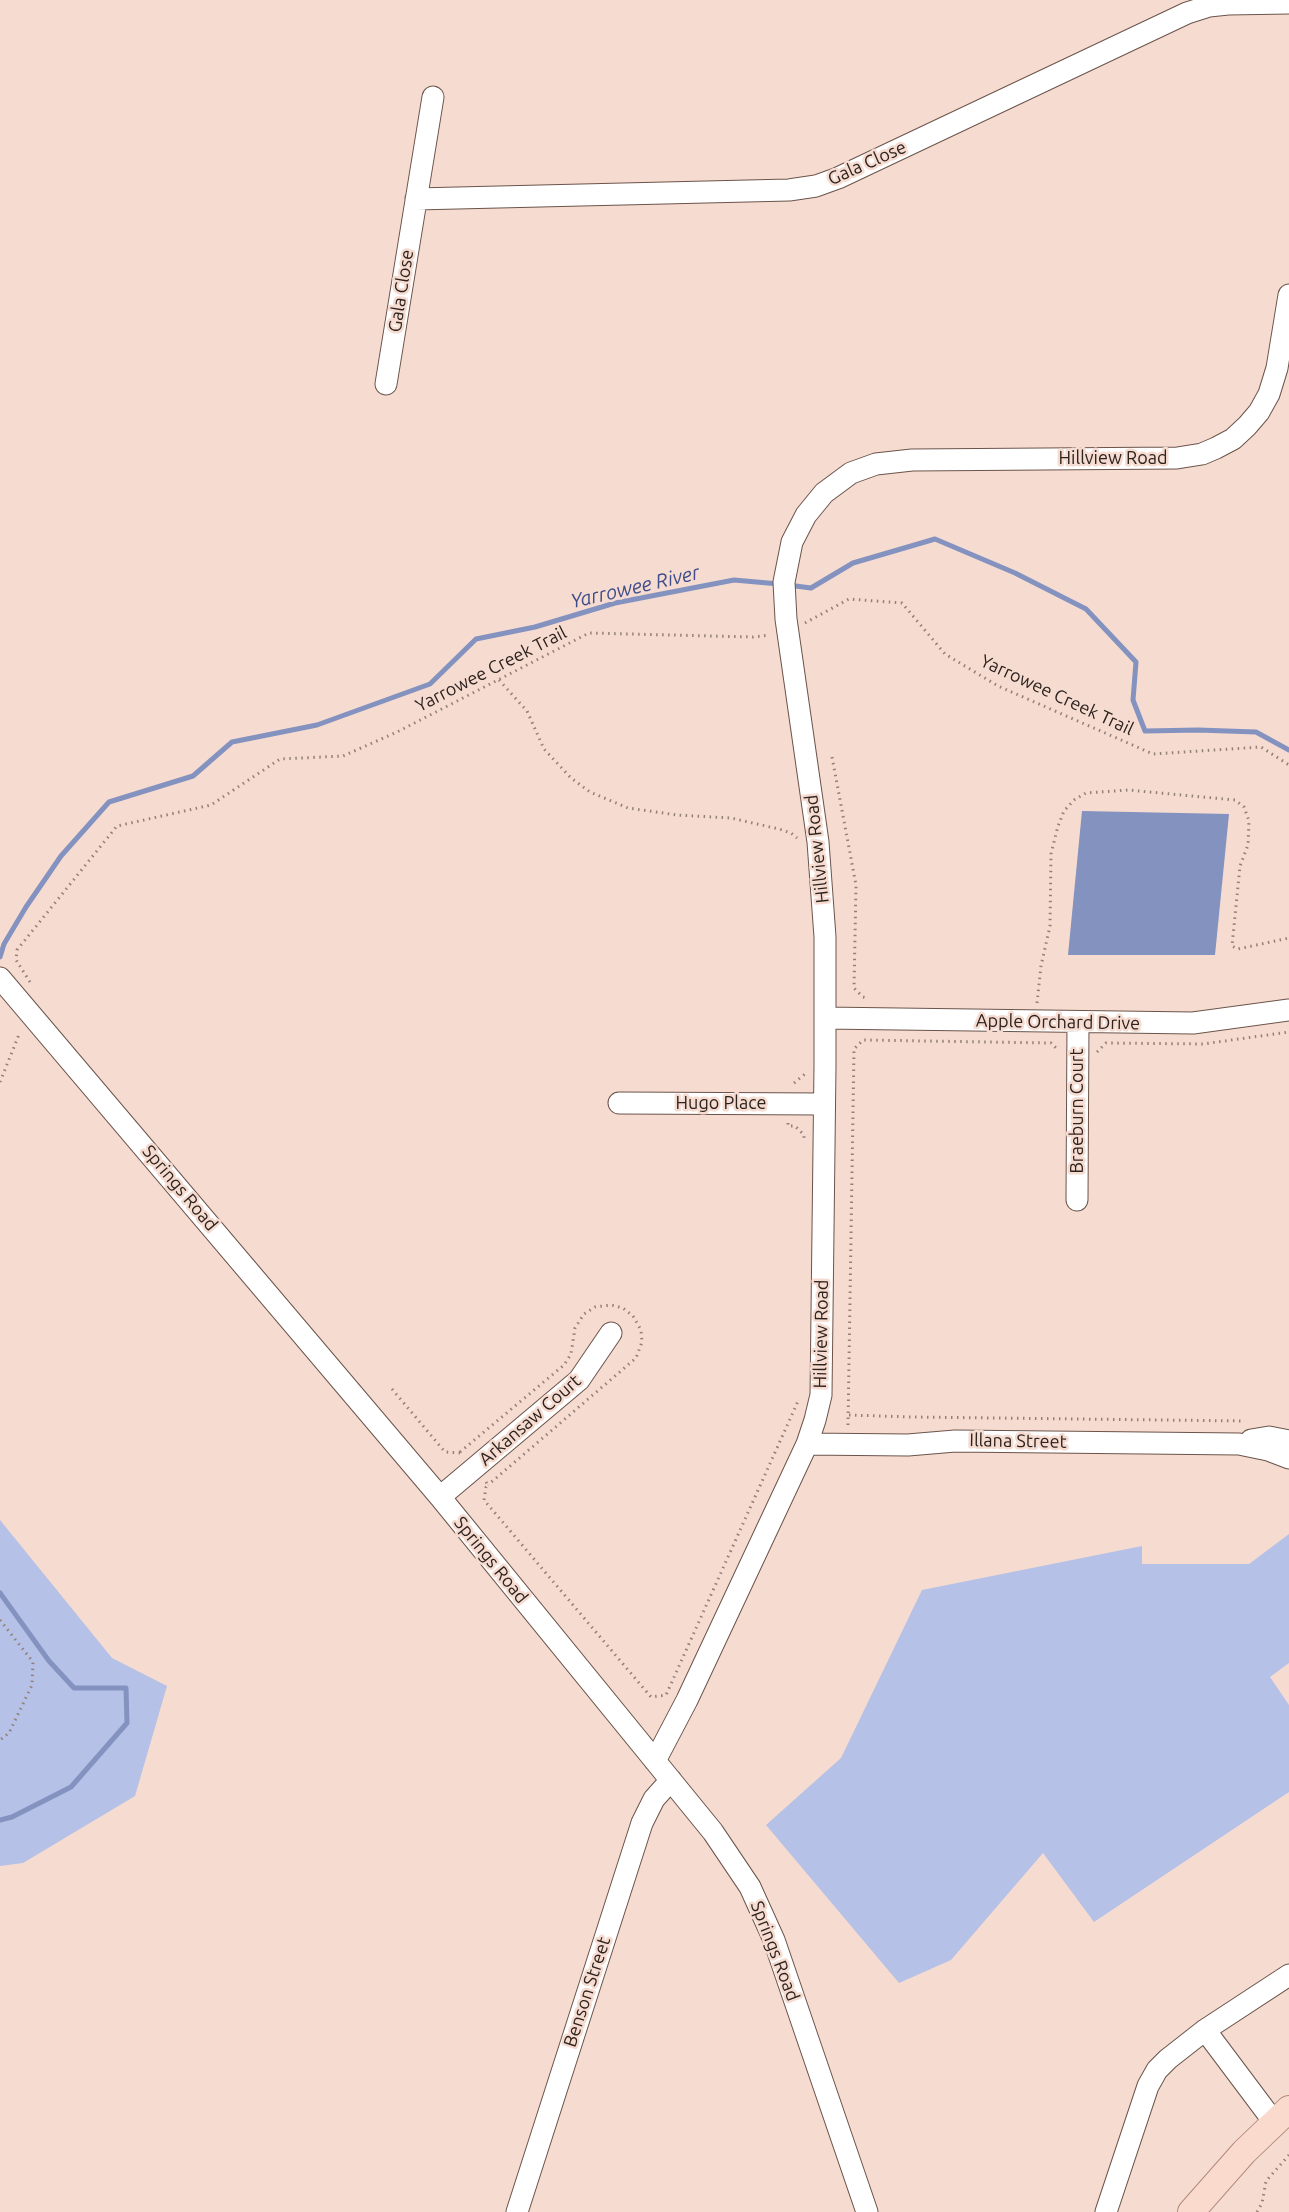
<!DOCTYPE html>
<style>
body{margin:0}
canvas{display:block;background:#f6dbd0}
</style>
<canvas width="1289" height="2212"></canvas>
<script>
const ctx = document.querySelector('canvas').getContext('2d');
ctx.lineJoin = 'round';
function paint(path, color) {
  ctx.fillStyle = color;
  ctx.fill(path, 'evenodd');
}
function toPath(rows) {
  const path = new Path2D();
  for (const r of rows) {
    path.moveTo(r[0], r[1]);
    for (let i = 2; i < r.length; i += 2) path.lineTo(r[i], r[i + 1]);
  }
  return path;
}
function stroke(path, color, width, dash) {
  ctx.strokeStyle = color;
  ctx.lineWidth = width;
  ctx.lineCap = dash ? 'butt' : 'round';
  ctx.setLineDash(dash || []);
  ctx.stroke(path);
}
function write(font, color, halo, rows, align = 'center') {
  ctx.font = font + ' Ubuntu,sans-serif';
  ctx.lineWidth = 5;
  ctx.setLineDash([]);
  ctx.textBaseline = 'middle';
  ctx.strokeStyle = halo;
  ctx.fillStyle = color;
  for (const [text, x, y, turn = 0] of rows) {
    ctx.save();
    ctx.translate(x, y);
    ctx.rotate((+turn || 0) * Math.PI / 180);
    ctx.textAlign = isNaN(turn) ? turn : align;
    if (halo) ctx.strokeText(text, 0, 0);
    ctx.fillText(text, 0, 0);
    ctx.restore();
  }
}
paint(toPath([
 [0,1520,112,1658,167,1686,135,1796,23,1863,0,1866],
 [1289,1534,1289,1663,1270,1677,1289,1705,1289,1792,1094,1922,1043,1853,951,1960,899,1983,766,1825,841,1758,922,1590,1142,1546,1142,1564,1249,1564]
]), '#b5c1e6');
paint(toPath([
 [1082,811,1229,814,1215,955,1068,955]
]), '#8492c0');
stroke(toPath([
 [788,585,811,588,853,563,935,539,1015,573,1086,609,1136,662,1133,700,1145,731,1198,730,1256,732,1289,750],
 [0,957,4,944,26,907,61,856,109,802,193,776,232,742,317,725,430,684,476,639,535,627,615,603,734,580,779,584],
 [0,1593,49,1661,74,1688,126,1688,127,1723,71,1787,12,1817,0,1820]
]), '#8492c0', 5);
const minor = toPath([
 [416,199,789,190,816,186,838,178,1187,13,1209,6,1228,4,1289,3],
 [386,384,433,97],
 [0,978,440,1497,713,1832,750,1887,774,1940,867,2212],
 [825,1018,1193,1023,1289,1010],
 [619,1103,824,1104],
 [1077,1200,1078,1022],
 [1251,1440,1269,1437,1289,1441],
 [807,1444,908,1445,955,1441,1239,1444,1268,1450,1289,1458],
 [440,1497,579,1380,611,1333],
 [655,1761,687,1700,807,1444,815,1420,821,1395,825,1065,825,937,818,842,786,619,784,582,792,542,806,515,824,493,851,473,876,464,912,460,1177,458,1202,454,1216,448,1233,439,1247,426,1259,412,1269,394,1277,368,1289,295],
 [1205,2030,1274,2122],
 [517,2212,642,1823,654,1799,671,1780],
 [1106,2212,1148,2086,1157,2070,1168,2059,1205,2030,1289,1975]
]);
const major = toPath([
 [1191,2212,1244,2152,1289,2109]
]);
stroke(minor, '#6b544b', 23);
stroke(major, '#b18a7b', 28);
stroke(toPath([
 [805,623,849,599,902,603,945,654,998,686,1153,754,1261,747,1289,765],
 [499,680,527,711,544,749,571,778,590,792,628,808,677,815,731,818,779,829,791,833,797,838],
 [832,757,856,885,854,988,863,997,867,998],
 [30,982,16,960,17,950,117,826,211,805,280,759,343,756,397,732,589,633,753,637,770,635],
 [1037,1003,1041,966,1050,926,1051,854,1058,826,1064,811,1074,800,1086,793,1128,790,1235,800,1244,807,1249,821,1248,845,1240,866,1232,946,1238,949,1289,938],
 [1097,1052,1106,1043,1203,1044,1289,1032],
 [0,1082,20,1032],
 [794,1083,805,1074],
 [788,1123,788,1126,795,1126,804,1135,804,1138],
 [392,1389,445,1452,461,1453],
 [849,1415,912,1417,1245,1421],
 [848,1425,854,1049,863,1040,1051,1043,1058,1050],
 [460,1452,564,1365,571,1354,575,1328,584,1314,595,1307,611,1305,623,1308,633,1316,641,1330,642,1342,636,1358,488,1485],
 [486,1482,488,1485,486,1487,484,1500,651,1697,666,1695,799,1399],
 [0,1620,33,1662,32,1685,9,1733,0,1740],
 [1257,2212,1262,2203,1266,2181,1289,2155]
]), '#938179', 3, [1.5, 4.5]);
stroke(minor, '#fff', 21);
stroke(major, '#fbdace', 26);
write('18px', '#2c221e', '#f6dbd0', [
 ["Gala Close",867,163,-24],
 ["Gala Close",401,291,-81],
 ["Hillview Road",1113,458],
 ["Yarrowee Creek Trail",491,669,-27],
 ["Yarrowee Creek Trail",1057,695,25],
 ["Hillview Road",817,849,-96],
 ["Apple Orchard Drive",1058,1022,1],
 ["Hugo Place",721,1103],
 ["Braeburn Court",1077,1111,-90],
 ["Springs Road",180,1188,50],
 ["Hillview Road",821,1334,-89],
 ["Arkansaw Court",530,1420,-41],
 ["Illana Street",1018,1441,1],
 ["Springs Road",491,1560,51],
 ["Springs Road",775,1951,69],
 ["Benson Street",587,1992,-72]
]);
write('italic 20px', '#3f4e8a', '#f6dbd0', [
 ["Yarrowee River",635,587,-13]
]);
</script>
